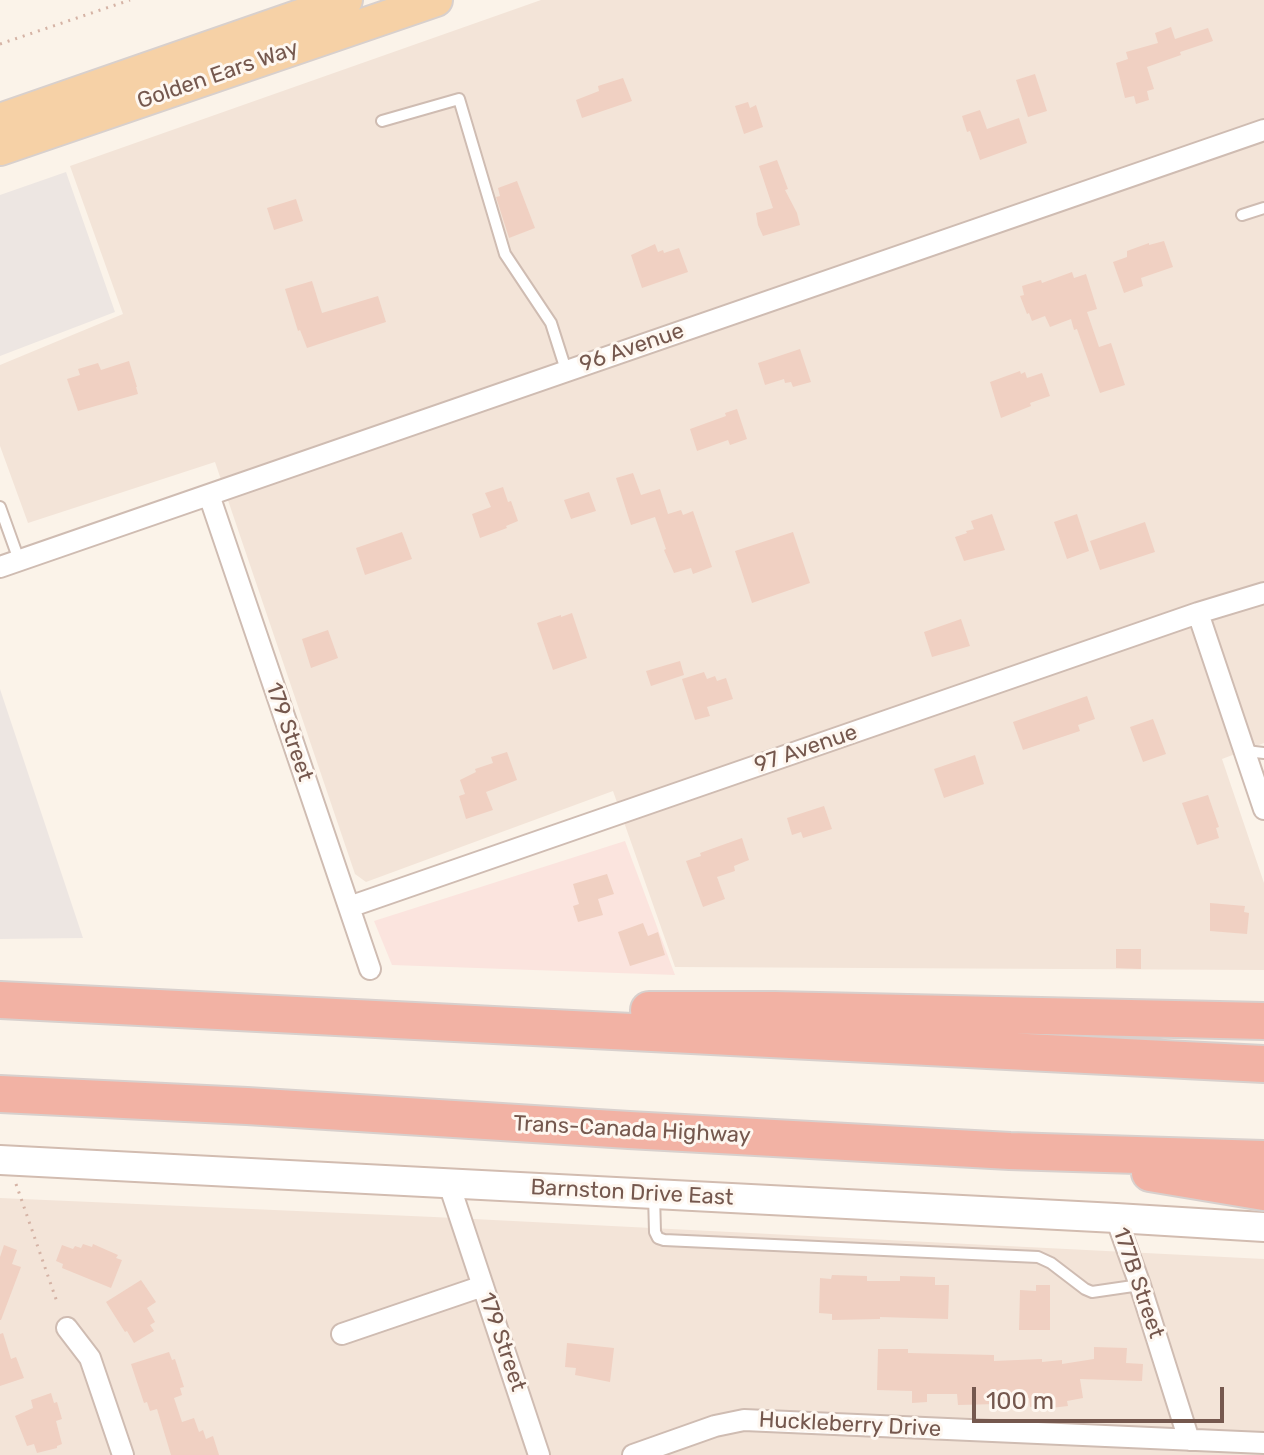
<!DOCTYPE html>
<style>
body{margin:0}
#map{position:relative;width:1264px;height:1455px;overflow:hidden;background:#fbf3e9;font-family:Rubik,sans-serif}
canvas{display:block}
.scale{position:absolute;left:972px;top:1387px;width:252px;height:36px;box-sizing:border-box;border:4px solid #75584e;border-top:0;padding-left:10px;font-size:24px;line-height:28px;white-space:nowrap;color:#75584e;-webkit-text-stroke:6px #fef7f0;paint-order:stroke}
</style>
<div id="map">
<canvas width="1264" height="1455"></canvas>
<div class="scale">100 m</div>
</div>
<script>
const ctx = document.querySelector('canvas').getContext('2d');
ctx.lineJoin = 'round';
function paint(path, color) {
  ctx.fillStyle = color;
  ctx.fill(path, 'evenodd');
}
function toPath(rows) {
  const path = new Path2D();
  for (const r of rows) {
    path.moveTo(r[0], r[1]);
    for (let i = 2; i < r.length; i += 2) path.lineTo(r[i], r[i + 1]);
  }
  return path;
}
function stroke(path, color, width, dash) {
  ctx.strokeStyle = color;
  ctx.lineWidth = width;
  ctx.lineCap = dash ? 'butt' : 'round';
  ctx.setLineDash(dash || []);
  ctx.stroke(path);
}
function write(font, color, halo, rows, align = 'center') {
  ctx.font = font + ' Rubik,sans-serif';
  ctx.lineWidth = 6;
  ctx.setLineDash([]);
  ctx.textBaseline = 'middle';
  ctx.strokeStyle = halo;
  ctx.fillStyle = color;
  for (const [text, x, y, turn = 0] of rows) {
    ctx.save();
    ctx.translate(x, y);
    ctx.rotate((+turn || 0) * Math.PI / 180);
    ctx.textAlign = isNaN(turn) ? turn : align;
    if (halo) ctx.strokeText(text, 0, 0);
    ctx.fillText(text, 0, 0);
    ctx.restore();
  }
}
paint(toPath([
 [541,0,1264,0,1264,743,1222,759,1264,883,1264,970,675,967,613,791,366,882,355,874,215,462,28,523,0,446,0,365,123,314,70,166],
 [0,1198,434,1217,1264,1259,1264,1455,0,1455]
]), '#f3e4d8');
paint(toPath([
 [625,841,675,975,392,965,374,921]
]), '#fbe4de');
paint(toPath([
 [66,172,115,312,0,356,0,195],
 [0,689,83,938,0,939]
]), '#ede6e2');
paint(toPath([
 [1171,27,1175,39,1208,28,1213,41,1180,52,1181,55,1147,67,1154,89,1147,91,1149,100,1136,104,1134,96,1125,98,1116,63,1128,59,1126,52,1158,43,1155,33],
 [1035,74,1047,111,1028,117,1016,80],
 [623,78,632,101,582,118,576,100,599,91,598,86],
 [748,102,750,108,756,105,763,127,744,134,735,106],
 [980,110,987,129,1019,118,1027,143,980,160,970,131,967,132,962,116],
 [777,160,788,189,785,190,797,213,800,225,763,236,758,225,756,213,773,208,759,166],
 [517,181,535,228,509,238,496,197,500,196,498,188],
 [296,199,303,221,274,230,267,208],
 [1164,241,1173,267,1141,278,1143,286,1124,293,1113,262,1127,257,1127,251,1149,243,1149,245],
 [655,244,658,252,663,250,664,253,679,248,688,272,642,288,631,255],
 [1072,272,1074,278,1086,274,1097,309,1087,312,1099,347,1111,343,1125,385,1100,393,1077,329,1074,330,1071,319,1050,327,1045,316,1032,321,1029,313,1027,314,1020,296,1024,295,1022,286,1041,280,1042,283],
 [312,281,322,313,378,296,386,322,307,348,300,330,298,331,285,289],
 [800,349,811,382,793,387,791,382,785,383,784,379,765,385,758,363],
 [129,361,137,387,136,387,138,394,78,411,67,379,80,375,78,369,98,363,101,370],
 [1020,371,1021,374,1025,372,1027,378,1042,373,1050,396,1030,403,1031,406,1001,418,990,382],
 [737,409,747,439,730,445,728,440,697,451,690,429,726,416,725,413],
 [633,473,641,495,660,489,668,514,681,510,683,515,693,511,712,567,693,574,691,568,674,573,664,550,666,549,655,517,631,525,616,478],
 [503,487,508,502,511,501,518,521,506,526,507,528,480,538,472,514,491,507,485,493],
 [589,492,596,511,571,519,564,500],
 [992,514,1005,550,964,561,955,537,967,533,966,531,974,529,971,521],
 [1077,514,1089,551,1067,559,1054,522],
 [1145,522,1155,552,1100,570,1090,541],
 [402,532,412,559,365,575,356,548],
 [793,532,810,583,752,603,735,551],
 [572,613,587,658,553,670,537,623,561,615,561,617],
 [961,619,970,646,932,657,924,632],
 [328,630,338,658,311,668,302,639],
 [680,661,684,675,651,686,646,671],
 [704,672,707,679,715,676,717,681,726,678,733,699,707,707,710,716,695,720,682,679],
 [1087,696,1095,719,1078,725,1080,731,1023,750,1013,722],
 [1153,719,1166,754,1143,762,1130,727],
 [507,752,517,780,486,792,493,810,466,819,459,796,465,794,460,780,476,772,475,769,493,763,491,757],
 [975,755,984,784,944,798,934,769],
 [1208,795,1219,827,1216,828,1219,838,1197,845,1182,803],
 [824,806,832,829,803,838,801,832,792,835,787,818],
 [742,838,749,860,734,866,735,871,717,877,725,899,703,907,686,861,701,856,700,853],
 [607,874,614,894,598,899,603,915,578,922,573,906,579,904,573,884],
 [1210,903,1245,906,1244,912,1249,913,1247,934,1210,931],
 [643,923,648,936,658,932,665,955,630,966,618,932],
 [1116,949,1141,949,1141,969,1116,968],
 [83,1244,92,1247,93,1244,118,1255,116,1258,122,1260,111,1288,62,1268,63,1264,56,1261,62,1245,73,1249,75,1246,81,1248],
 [4,1245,17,1250,12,1264,21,1267,1,1320,0,1320,0,1257],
 [832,1275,867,1276,867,1281,900,1281,900,1276,935,1277,935,1285,949,1285,948,1319,880,1317,880,1319,832,1320,832,1314,819,1313,820,1278,831,1279],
 [141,1280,156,1302,147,1308,155,1322,150,1325,154,1331,134,1343,127,1331,125,1332,106,1302],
 [1036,1285,1050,1285,1050,1330,1019,1330,1020,1290,1036,1291],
 [3,1333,11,1359,16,1357,24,1378,0,1386,0,1334],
 [567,1343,614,1348,610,1382,575,1375,576,1368,565,1367],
 [1094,1347,1127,1348,1126,1363,1143,1364,1142,1381,1080,1379,1083,1398,1067,1401,1068,1406,1051,1408,1050,1406,1030,1407,1029,1398,997,1399,997,1404,958,1405,957,1394,927,1394,927,1402,912,1403,912,1391,877,1390,878,1349,908,1349,908,1353,994,1355,994,1361,1042,1359,1042,1362,1062,1360,1062,1364,1094,1359],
 [169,1352,172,1360,175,1359,184,1387,180,1388,182,1395,174,1398,182,1422,194,1418,199,1432,203,1430,206,1439,213,1436,219,1455,171,1455,157,1409,150,1411,147,1402,144,1403,131,1364],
 [51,1393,54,1403,57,1402,62,1419,56,1421,62,1444,57,1446,57,1448,37,1453,34,1444,27,1446,15,1416,33,1408,31,1400]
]), '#f0d0c2');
const lane = toPath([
 [382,121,459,99,505,254,551,323,566,370],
 [1242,215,1264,208],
 [0,507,19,560],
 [1246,751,1264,753],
 [654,1195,655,1232,658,1238,664,1240,1038,1257,1051,1263,1085,1289,1092,1292,1140,1285]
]);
const street = toPath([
 [209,495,370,969],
 [0,567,1264,130],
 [1198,613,1264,809],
 [349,907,1198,613,1264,593],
 [449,1184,539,1455],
 [1116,1218,1140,1285,1189,1440],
 [67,1328,90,1358,123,1455],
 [342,1334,483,1286],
 [633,1455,715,1426,744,1420,1264,1443]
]);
const secondary = toPath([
 [0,1160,1116,1218,1264,1227]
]);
const primary = toPath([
 [0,120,346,0],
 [0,149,436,0]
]);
const highway = toPath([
 [0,1000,1264,1064],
 [649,1010,774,1010,1264,1021],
 [0,1094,247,1106,629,1130,1010,1151,1264,1159],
 [1150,1173,1264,1192]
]);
stroke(lane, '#cfbcb2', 14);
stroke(street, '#cfbcb2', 24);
stroke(secondary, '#d2bcb0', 32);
stroke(primary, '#d8d0cd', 36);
stroke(highway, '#d8d0cd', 40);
stroke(toPath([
 [0,44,130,0],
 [16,1184,57,1302]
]), '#d5b3a5', 3, [2, 6]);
stroke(lane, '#fff', 10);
stroke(street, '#fff', 20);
stroke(secondary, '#fff', 28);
stroke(primary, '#f6d1a6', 32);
stroke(highway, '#f2b2a4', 36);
write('22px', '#75584e', '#fef7f0', [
 ["Golden Ears Way",218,75,-19],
 ["96 Avenue",632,348,-19],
 ["179 Street",289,732,71],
 ["97 Avenue",806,749,-19],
 ["Trans-Canada Highway",632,1130,3],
 ["Barnston Drive East",632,1193,3],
 ["177B Street",1138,1283,71],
 ["179 Street",502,1342,71],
 ["Huckleberry Drive",850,1425,3]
]);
</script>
